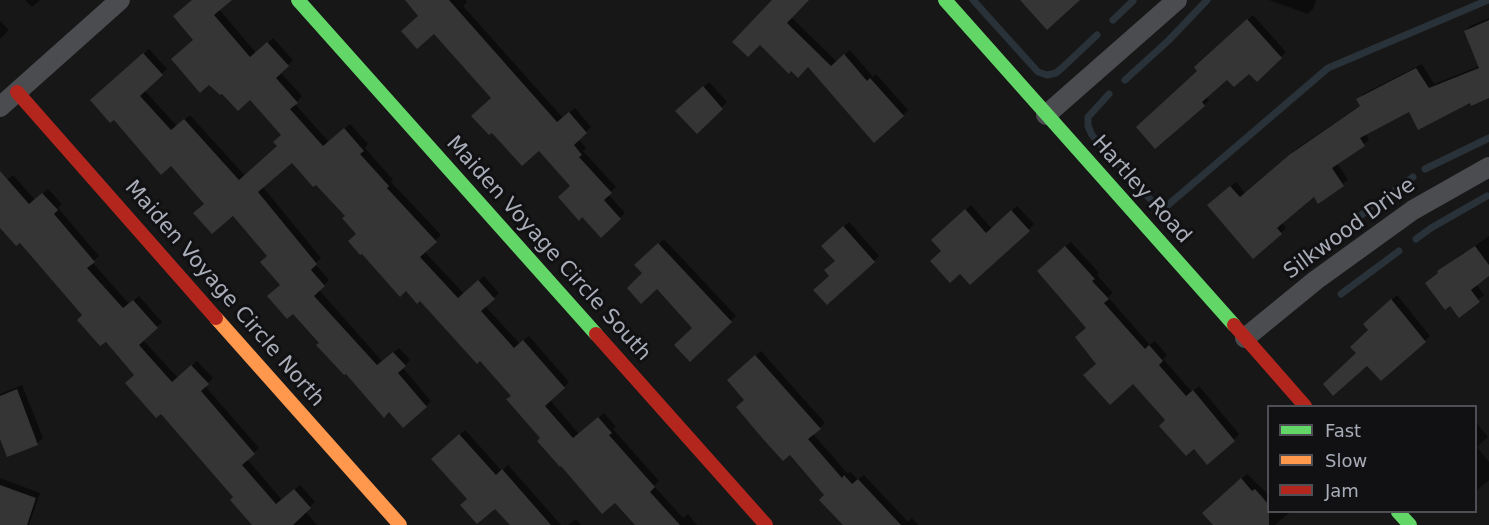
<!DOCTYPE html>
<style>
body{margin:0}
#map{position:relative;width:1489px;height:525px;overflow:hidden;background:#171717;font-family:"DejaVu Sans",sans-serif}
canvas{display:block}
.legend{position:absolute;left:1267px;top:405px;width:210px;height:108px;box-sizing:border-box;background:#111113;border:2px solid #4d4f55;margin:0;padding:8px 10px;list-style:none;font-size:18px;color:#a8adb8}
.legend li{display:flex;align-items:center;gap:12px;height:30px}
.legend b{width:30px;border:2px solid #4d4f55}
</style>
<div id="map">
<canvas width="1489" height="525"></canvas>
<ul class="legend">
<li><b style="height:8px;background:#63d668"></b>Fast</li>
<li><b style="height:8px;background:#ff974d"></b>Slow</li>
<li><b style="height:8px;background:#b3261e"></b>Jam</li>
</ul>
</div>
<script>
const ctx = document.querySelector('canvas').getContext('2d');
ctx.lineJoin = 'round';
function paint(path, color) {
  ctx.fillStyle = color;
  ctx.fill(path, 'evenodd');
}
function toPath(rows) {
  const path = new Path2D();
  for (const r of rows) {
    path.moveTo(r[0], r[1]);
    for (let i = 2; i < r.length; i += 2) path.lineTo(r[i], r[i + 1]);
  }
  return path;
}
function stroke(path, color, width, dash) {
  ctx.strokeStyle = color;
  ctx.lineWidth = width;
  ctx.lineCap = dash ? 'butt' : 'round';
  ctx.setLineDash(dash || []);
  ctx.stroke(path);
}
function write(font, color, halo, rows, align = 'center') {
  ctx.font = font + ' "DejaVu Sans",sans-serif';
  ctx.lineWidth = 6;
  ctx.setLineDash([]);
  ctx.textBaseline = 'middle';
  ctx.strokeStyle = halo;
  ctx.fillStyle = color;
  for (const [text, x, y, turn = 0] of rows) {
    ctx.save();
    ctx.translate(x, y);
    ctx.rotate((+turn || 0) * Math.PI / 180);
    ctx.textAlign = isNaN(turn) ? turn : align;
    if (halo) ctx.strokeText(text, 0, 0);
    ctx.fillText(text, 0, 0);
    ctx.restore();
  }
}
paint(toPath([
 [25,0,40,0,32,7],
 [193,0,229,0,219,9,256,53,273,38,293,60,280,72,302,96,295,104,329,142,350,124,368,144,365,148,393,180,391,182,441,235,424,251,464,294,484,276,499,293,485,306,520,344,529,336,569,382,550,400,579,434,604,413,616,427,613,429,659,481,654,486,683,518,688,514,697,525,637,525,615,500,542,438,513,395,480,359,358,233,347,216,316,182,292,160,262,186,321,258,315,264,329,280,319,290,382,361,399,348,410,360,403,368,431,401,407,423,321,343,282,285,269,256,233,214,206,203,171,164,97,95,149,49,167,69,144,90,177,126,190,115,245,176,279,146,282,135,194,39],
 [407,0,466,0,467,2,463,6,563,118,575,108,591,127,578,139,586,148,583,151,616,187,608,194,625,213,601,236,572,186],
 [774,0,807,0,791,17,837,62,850,50,873,77,876,74,908,110,903,115,808,65],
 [1269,0,1316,0,1313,9,1308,14],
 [1253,15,1286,52,1257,80,1250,71,1227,78,1206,97,1209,100,1204,105,1155,146,1199,71,1201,62],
 [1489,18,1489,97,1409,110,1365,133,1369,140,1337,163,1348,180,1319,201,1314,195,1281,222,1286,228,1281,233,1214,200,1236,182,1245,193,1295,150,1361,105,1358,99,1363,94,1422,64,1434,84,1480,66,1465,31,1470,26],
 [0,21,9,30,0,39],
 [709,82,727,102,697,132,677,111],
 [13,175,35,200,48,189,62,204,58,208,99,256,92,262,129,304,139,296,162,322,143,340,178,378,197,361,213,378,205,386,259,448,247,459,282,500,300,485,315,502,305,511,317,525,254,525,235,497,136,374,20,241,0,225,0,186],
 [971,205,992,229,1017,206,1034,224,1029,229,943,251,933,240],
 [849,222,879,256,874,261,831,275,837,261,823,246],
 [1489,236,1489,275,1476,284,1484,295,1459,315,1432,278,1464,252,1465,253],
 [664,239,736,316,690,360,694,328,636,265],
 [1071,242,1099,273,1097,275,1113,293,1108,297,1150,345,1155,341,1167,355,1163,359,1192,392,1199,386,1239,434,1234,440,1167,420,1133,382,1098,363,1088,327,1044,266],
 [1397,295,1430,336,1381,379,1370,319],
 [761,351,825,423,813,434,848,474,850,471,858,480,864,475,908,522,912,518,918,525,851,525,746,400,734,375],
 [22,385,43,438,37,443,0,435,0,394],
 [1476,422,1488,437,1477,447,1489,462,1489,480,1476,491],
 [465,430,502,471,508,465,561,525,511,525,495,507,468,499,438,454],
 [1247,474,1268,494,1268,512,1290,512,1275,525,1215,525,1209,508],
 [0,478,40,493,29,525,0,525],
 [576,519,581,525,568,525]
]), '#0007');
stroke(toPath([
 [973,0,1038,72,1047,75,1056,73,1062,68,1097,35],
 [1113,20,1133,1],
 [1125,80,1169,40,1207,0],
 [1109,94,1088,117,1088,126,1092,135,1161,211,1328,68,1488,0],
 [1425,169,1489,138],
 [1386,197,1413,177],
 [1359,217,1370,208],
 [1416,239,1431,228,1487,196],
 [1341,294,1399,251]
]), '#2a3239', 7);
paint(toPath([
 [192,0,232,0,214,15,250,57,267,42,289,66,276,78,298,103,290,109,323,146,344,128,364,151,360,154,389,186,387,188,437,242,420,257,458,298,478,280,495,299,481,311,514,348,523,340,565,388,545,406,573,438,598,417,612,433,609,435,655,487,650,492,680,525,635,525,615,503,602,514,561,466,560,467,537,441,540,438,506,399,511,396,480,361,477,364,420,301,417,304,406,291,400,297,362,254,360,255,348,241,356,234,342,218,345,216,316,185,313,187,292,163,258,192,317,264,311,270,325,286,314,296,377,365,393,352,406,366,398,373,427,407,403,428,389,412,384,418,346,374,344,375,316,345,319,343,293,314,287,319,267,296,280,285,260,262,267,256,233,216,212,234,193,213,204,204,171,166,161,175,114,120,110,123,90,100,143,53,163,75,140,96,171,130,184,119,239,180,277,146,273,142,281,135,250,100,238,111,222,94,220,95,209,85,200,93,171,59,193,40,173,16],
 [405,0,449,0,557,122,569,112,587,133,574,145,582,155,579,157,612,193,604,200,621,219,601,238,582,217,579,221,558,197,570,186,539,151,522,166,492,133,489,135,471,116,491,98,434,34,417,49,401,31,418,16],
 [772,0,809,0,787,23,831,66,844,54,867,81,870,78,904,116,874,143,808,67,798,78,791,71,789,74,760,45,748,57,732,42],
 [1020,0,1080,0,1047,30],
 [1247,19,1282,58,1257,82,1249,74,1234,87,1227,80,1202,102,1205,106,1155,149,1136,127,1197,71,1194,67],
 [1489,20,1489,98,1471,106,1470,103,1418,130,1409,112,1360,138,1365,146,1332,168,1344,186,1318,204,1314,197,1277,228,1282,234,1253,259,1207,205,1230,186,1240,197,1289,155,1360,106,1356,99,1416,68,1429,88,1479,68,1464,31],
 [703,86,723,109,697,134,675,111],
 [0,171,29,204,42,193,58,210,54,214,95,262,87,268,123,308,133,300,158,328,139,345,172,382,191,365,209,384,201,391,255,454,242,465,276,504,294,489,311,508,293,525,252,525,230,500,233,497,161,414,156,418,125,383,134,375,106,342,100,346,77,320,82,315,20,243,16,246,0,228],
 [965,209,986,233,1011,210,1030,231,970,285,960,274,950,283,930,261,941,251,931,240],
 [843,226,875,262,827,305,813,290,829,276,824,270,835,261,821,246],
 [658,243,732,322,690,362,674,345,692,328,657,289,641,304,627,288,642,273,634,265],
 [1065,246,1095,279,1092,281,1109,299,1104,303,1145,349,1149,345,1163,361,1159,365,1186,396,1193,390,1235,441,1207,465,1194,449,1186,456,1159,426,1165,420,1133,384,1110,405,1083,375,1096,364,1075,337,1086,328,1037,271],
 [1475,246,1489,265,1489,276,1471,290,1480,302,1459,318,1450,306,1445,310,1425,283,1438,273,1437,271],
 [1391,299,1426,342,1381,381,1367,366,1333,396,1323,384,1356,353,1350,347,1368,330,1363,324],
 [755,355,821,429,808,439,842,478,844,475,852,484,858,479,901,525,843,525,819,500,824,495,790,455,783,461,763,439,736,407,744,400,727,380],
 [17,389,38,445,7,457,0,439,0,396],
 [459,434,496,475,502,469,551,525,510,525,495,509,477,524,460,505,467,499,431,459],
 [1241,478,1252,491,1255,489,1269,505,1269,525,1213,525,1202,513],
 [0,485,36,498,27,525,0,525]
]), '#353536');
stroke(toPath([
 [0,107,120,0],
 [1046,115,1177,0],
 [1245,338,1316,280,1413,210,1489,167]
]), '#4b4c50', 20);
stroke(toPath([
 [298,0,596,334],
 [945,0,1234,325],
 [1398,512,1410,525]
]), '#63d668', 14);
stroke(toPath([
 [216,318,400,525]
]), '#ff974d', 14);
stroke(toPath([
 [17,92,216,318],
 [1234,325,1305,406],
 [596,334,766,525]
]), '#b3261e', 14);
write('21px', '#a8adb8', '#111113', [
 ["Hartley Road",1141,190,48],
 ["Silkwood Drive",1350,229,-36],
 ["Maiden Voyage Circle South",548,249,48],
 ["Maiden Voyage Circle North",224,294,49]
]);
</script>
